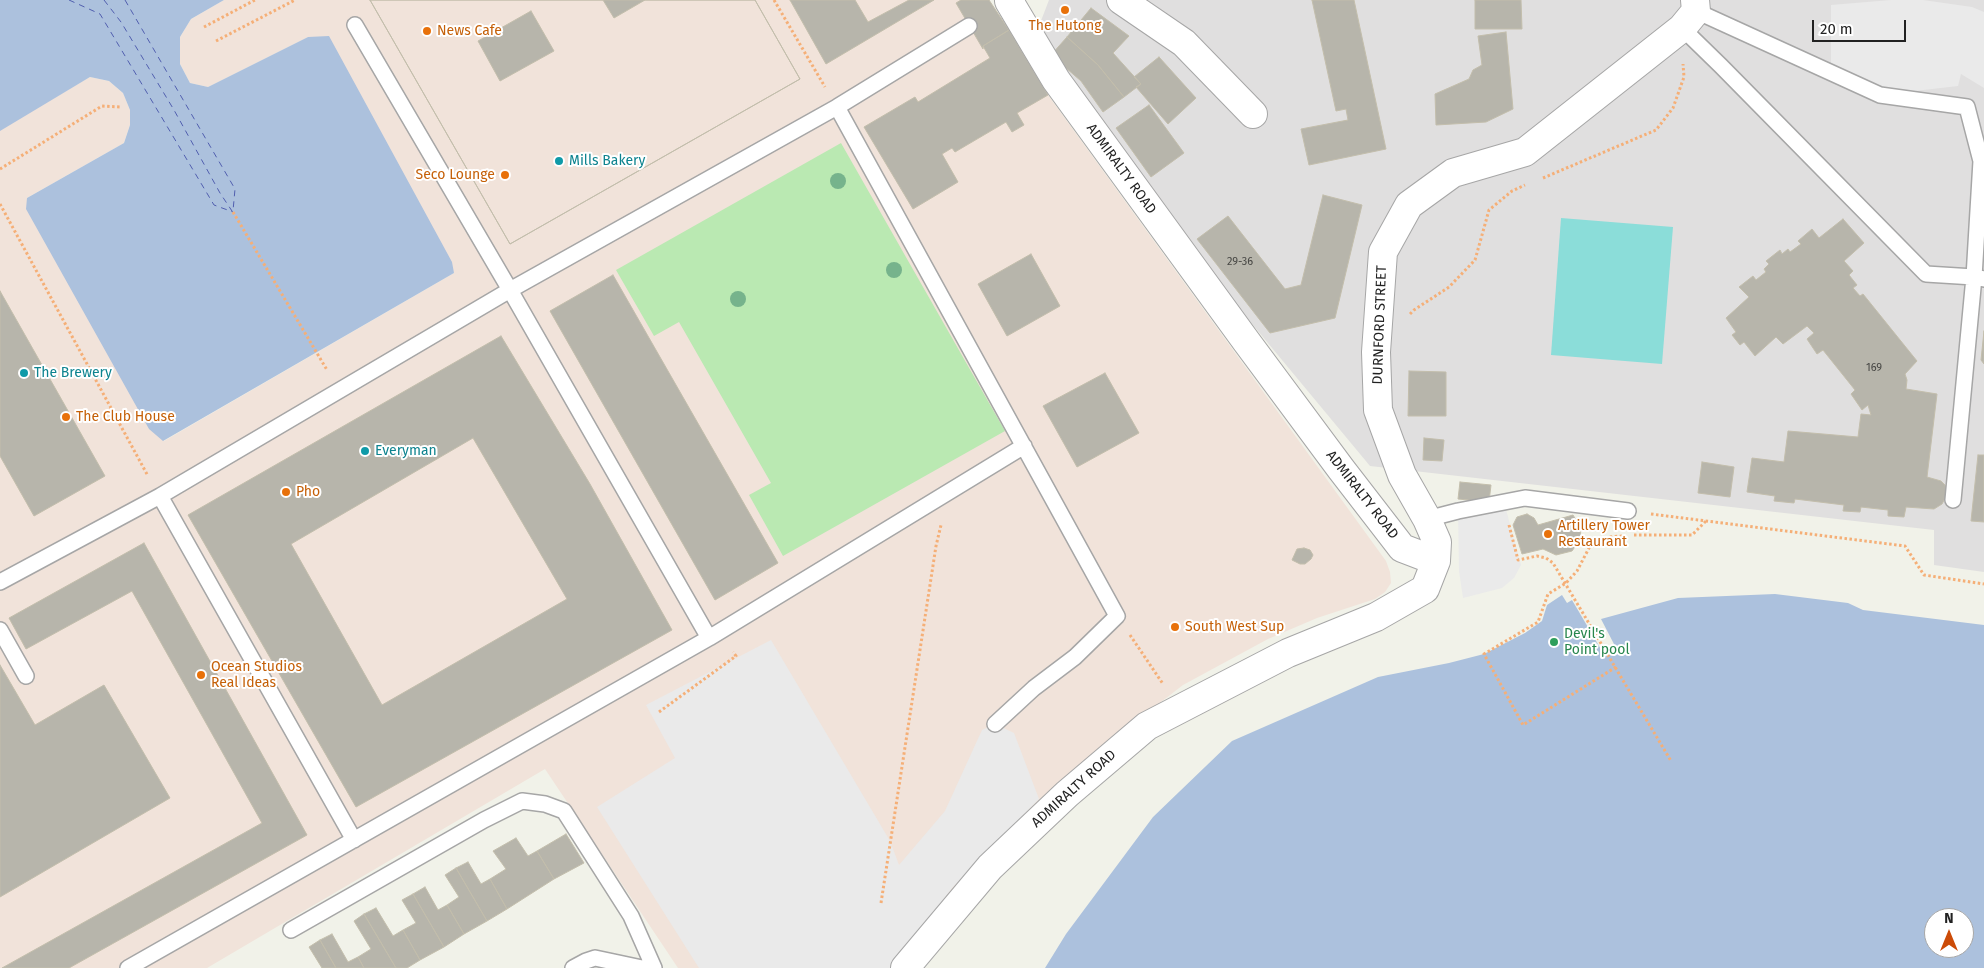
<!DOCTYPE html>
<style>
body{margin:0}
#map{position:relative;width:1984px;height:968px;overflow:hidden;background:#f1f2e9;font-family:"Fira Sans",sans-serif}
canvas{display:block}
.north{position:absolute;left:1924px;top:908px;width:50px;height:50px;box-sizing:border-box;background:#fff;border:1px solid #a7a7a7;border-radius:50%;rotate:0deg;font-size:14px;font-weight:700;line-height:20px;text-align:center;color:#222}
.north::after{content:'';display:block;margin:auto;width:18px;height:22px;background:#cc4b08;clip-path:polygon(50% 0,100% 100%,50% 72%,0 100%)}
.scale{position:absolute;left:1812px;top:20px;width:94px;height:22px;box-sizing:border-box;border:2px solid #222;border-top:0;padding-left:6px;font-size:15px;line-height:18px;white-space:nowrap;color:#222;-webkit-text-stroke:4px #fff;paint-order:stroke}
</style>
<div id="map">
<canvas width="1984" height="968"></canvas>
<div class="north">N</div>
<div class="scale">20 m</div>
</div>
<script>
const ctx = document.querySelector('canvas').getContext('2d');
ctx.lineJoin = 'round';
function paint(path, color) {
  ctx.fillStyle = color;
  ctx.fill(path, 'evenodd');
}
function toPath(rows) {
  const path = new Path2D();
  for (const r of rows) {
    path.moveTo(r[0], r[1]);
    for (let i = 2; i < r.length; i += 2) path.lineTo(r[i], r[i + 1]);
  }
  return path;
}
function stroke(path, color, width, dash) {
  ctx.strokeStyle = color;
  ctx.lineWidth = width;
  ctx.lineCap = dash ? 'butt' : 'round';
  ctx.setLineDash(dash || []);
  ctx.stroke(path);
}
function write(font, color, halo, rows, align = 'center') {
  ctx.font = font + ' "Fira Sans",sans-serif';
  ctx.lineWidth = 4;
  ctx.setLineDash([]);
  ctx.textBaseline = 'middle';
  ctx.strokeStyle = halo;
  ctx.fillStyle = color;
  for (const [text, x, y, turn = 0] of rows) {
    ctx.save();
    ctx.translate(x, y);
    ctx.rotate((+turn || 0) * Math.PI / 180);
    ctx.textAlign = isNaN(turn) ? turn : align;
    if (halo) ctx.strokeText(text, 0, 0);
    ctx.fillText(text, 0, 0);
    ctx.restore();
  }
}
paint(toPath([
 [1049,0,1984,0,1984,572,1934,565,1934,530,1370,466,1194,254,1034,39]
]), '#e0dfdf');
paint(toPath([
 [224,0,989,0,1048,95,1386,561,1390,572,1391,583,1385,592,1375,599,1317,618,1268,639,1183,685,1104,746,897,968,678,968,545,769,207,968,0,968,0,129,90,77,109,81,123,93,130,110,130,125,124,143,27,198,164,441,454,273,308,37,208,87,190,83,180,64,180,37,191,19]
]), '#f1e3da');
paint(toPath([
 [841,143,1005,431,783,556,749,495,771,483,679,322,654,336,616,270]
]), '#bae9b2');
paint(toPath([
 [1561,218,1673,227,1662,364,1551,355]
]), '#8bddd9');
paint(toPath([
 [1891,0,1923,0,1972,7,1984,12,1984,88,1961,74,1958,86,1880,95,1831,66,1831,5],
 [1504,502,1521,565,1514,578,1502,588,1463,598,1459,571,1458,511],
 [771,640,890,841,899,865,945,811,982,730,995,724,1014,733,1039,799,953,887,892,968,699,968,597,807,675,758,646,705]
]), '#eaeaea');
paint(toPath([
 [0,0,224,0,191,19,180,37,180,64,190,83,208,87,308,37,329,36,452,262,454,273,163,441,149,429,26,209,27,198,124,143,130,125,130,110,123,93,109,81,90,77,0,131],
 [1775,594,1848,603,1863,610,1984,625,1984,968,1045,968,1066,934,1153,817,1232,741,1378,677,1449,663,1484,654,1525,633,1542,621,1547,605,1562,595,1567,603,1572,600,1602,651,1615,646,1601,619,1678,598],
 [1934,918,1964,918,1964,948,1934,948]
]), '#acc1dd');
stroke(toPath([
 [69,0,100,14,214,205,233,212],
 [104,0,121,22,174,110,220,193,232,211],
 [125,0,235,189,233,211]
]), '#515faf', 1, [6, 5]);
const building = toPath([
 [370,0,603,0,614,18,645,0,755,0,800,79,510,244,370,0],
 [531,11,554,51,500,81,478,41,531,11],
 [370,0,755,0,800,79,510,244,370,0],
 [790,0,855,0,868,22,909,0,934,0,826,64,790,0],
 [961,0,989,0,1009,30,983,46,983,49,956,3,961,0],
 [1312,0,1354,0,1386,149,1309,165,1301,129,1348,120,1346,109,1336,111,1312,0],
 [1475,0,1521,0,1522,29,1475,29,1475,0],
 [1091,8,1129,36,1113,53,1141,84,1124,97,1098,65,1067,37,1091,8],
 [1009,30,1048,95,1017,113,1024,125,1012,132,1006,122,955,152,952,148,942,154,958,182,913,209,864,127,915,97,918,102,990,58,983,46,1009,30],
 [1506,32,1513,109,1486,122,1436,125,1435,94,1469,79,1473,70,1482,65,1478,36,1506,32],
 [1067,37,1098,65,1124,97,1103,112,1081,81,1051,55,1067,37],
 [1159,57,1196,98,1168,124,1136,87,1141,84,1134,77,1159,57],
 [1149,105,1184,153,1151,177,1116,128,1149,105],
 [1323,195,1362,205,1335,318,1270,333,1197,239,1228,216,1285,289,1301,285,1323,195],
 [1843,219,1864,243,1844,261,1853,271,1849,275,1857,285,1853,288,1860,296,1863,294,1917,361,1905,374,1907,380,1906,389,1937,394,1927,477,1941,481,1945,485,1947,495,1942,504,1934,509,1906,507,1904,517,1888,516,1888,510,1861,507,1860,512,1843,511,1844,505,1795,499,1794,503,1774,501,1775,496,1747,492,1752,458,1784,462,1788,431,1858,437,1861,414,1871,415,1868,405,1862,410,1851,394,1855,390,1823,350,1817,354,1807,339,1814,333,1807,326,1783,344,1776,337,1755,356,1744,342,1740,345,1732,335,1736,332,1726,318,1749,297,1739,287,1753,276,1756,280,1766,272,1764,269,1769,264,1766,261,1780,250,1782,254,1788,249,1790,252,1801,244,1798,241,1812,229,1819,238,1843,219],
 [1031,254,1060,306,1007,336,978,284,1031,254],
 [613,275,778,563,715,600,550,311,613,275],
 [0,291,105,476,34,516,0,456,0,291],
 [1984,331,1984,364,1981,360,1984,331],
 [501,336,590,484,672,630,356,807,188,515,501,336],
 [473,438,567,599,382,705,291,544,473,438],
 [1409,371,1446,372,1446,416,1408,416,1409,371],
 [1105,373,1139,433,1077,467,1043,406,1105,373],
 [1424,438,1444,440,1442,461,1423,460,1424,438],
 [1978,455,1984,455,1984,522,1971,521,1978,455],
 [1702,462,1734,467,1730,497,1698,493,1702,462],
 [1460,482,1491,485,1489,502,1458,499,1460,482],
 [1527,514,1534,518,1538,525,1573,515,1581,528,1580,540,1572,551,1556,555,1543,549,1522,554,1513,525,1517,517,1527,514],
 [144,543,307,835,69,968,2,968,262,823,132,591,26,649,9,618,144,543],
 [1304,548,1310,550,1313,555,1311,559,1305,564,1300,564,1292,560,1297,549,1304,548],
 [0,665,35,725,104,685,170,798,0,897,0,665],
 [566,834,584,863,554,879,537,851,566,834],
 [516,838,528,856,537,851,554,879,507,909,490,879,506,869,493,851,516,838],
 [468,862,481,884,490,879,507,909,487,921,456,868,468,862],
 [456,868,487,921,464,934,447,905,459,897,445,875,456,868],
 [425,887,438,910,447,905,464,934,444,947,413,894,425,887],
 [413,894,444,947,420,960,403,930,416,923,402,900,413,894],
 [376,908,393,936,403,930,420,960,407,968,396,968,364,914,376,908],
 [364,914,396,968,364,968,358,957,371,949,354,921,364,914],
 [332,934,348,962,358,957,364,968,336,968,320,940,332,934],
 [320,940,336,968,322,968,309,947,320,940]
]);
paint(building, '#b7b5ab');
stroke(building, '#c3beac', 1);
const service = toPath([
 [355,25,510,290,709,638],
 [1682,28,1721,66,1926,274,1974,277,1981,161,1967,107,1880,95,1696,11],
 [837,107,1117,616,1075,657,1034,688,995,724],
 [160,496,354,840],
 [1953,500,1974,277,1984,279],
 [1427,519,1458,511,1525,498,1628,511],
 [0,582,160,496,510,290,837,107,969,26],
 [0,630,26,676],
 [291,930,484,820,522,801,545,804,564,811,631,916,654,968],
 [128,968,709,638,1024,446],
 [573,968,586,961,595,958,642,968]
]);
const minor = toPath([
 [1011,0,1009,1,1056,80,1246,341,1341,469,1402,548,1436,561],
 [1121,0,1184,43,1253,114],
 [905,968,990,867,1067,794,1147,726,1288,653,1376,617,1425,589,1436,561,1437,542,1427,519,1402,475,1378,410,1376,352,1383,252,1409,205,1453,173,1525,152,1682,28,1696,11,1695,0]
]);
stroke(service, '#a6a6a6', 18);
stroke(minor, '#a6a6a6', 30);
stroke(toPath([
 [774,0,825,87],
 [204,27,255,0],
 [216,41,295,0],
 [0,169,102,106,121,107],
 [1543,178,1656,130,1673,108,1684,77,1683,64],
 [0,204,148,476],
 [233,212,327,370],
 [1410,314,1414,310,1449,287,1475,260,1489,210,1512,191,1525,185],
 [1651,514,1905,546,1924,575,1984,584],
 [1509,525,1518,560,1537,556,1546,558,1553,563,1671,761],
 [1634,535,1692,535,1706,521],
 [1130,635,1163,684],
 [1616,667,1523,725,1484,654,1538,622,1548,594,1566,583,1577,571,1589,548,1609,537,1622,536],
 [659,712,736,656,733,652],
 [881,903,936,546,941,525]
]), '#f5af77', 3, [2.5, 2.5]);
stroke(service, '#fff', 15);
stroke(minor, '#fff', 28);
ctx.fillStyle = '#76b38c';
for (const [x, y] of [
 [838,181],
 [894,270],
 [738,299]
]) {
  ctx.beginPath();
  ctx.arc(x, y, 8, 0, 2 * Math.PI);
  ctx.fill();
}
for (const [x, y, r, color] of [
 [1065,10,5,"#e8710a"],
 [427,31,5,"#e8710a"],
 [559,161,5,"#0f9aa8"],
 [505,175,5,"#e8710a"],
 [24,373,5,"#0f9aa8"],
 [66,417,5,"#e8710a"],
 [365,451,5,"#0f9aa8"],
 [286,492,5,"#e8710a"],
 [1548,534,5,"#e8710a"],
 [1175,627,5,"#e8710a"],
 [1554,642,5,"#2e9e5b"],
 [201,675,5,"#e8710a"]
]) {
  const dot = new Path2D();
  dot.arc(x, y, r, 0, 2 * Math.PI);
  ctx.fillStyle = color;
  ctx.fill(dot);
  stroke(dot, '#fff', 2);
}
write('11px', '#474744', null, [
 ["29-36",1240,262],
 ["169",1874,368]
]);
write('14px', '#c56008', '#fff', [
 ["The Hutong",1065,26,"center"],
 ["News Cafe",437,31],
 ["Seco Lounge",495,175,"right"],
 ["The Club House",76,417],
 ["Pho",296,492],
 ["Artillery Tower",1558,526],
 ["Restaurant",1558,542],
 ["South West Sup",1185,627],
 ["Ocean Studios",211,667],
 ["Real Ideas",211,683]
], 'left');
write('14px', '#0d838f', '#fff', [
 ["Mills Bakery",569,161],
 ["The Brewery",34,373],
 ["Everyman",375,451]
], 'left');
write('14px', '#222', '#fff', [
 ["ADMIRALTY ROAD",1121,169,54],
 ["DURNFORD STREET",1380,325,-88],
 ["ADMIRALTY ROAD",1362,495,52],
 ["ADMIRALTY ROAD",1074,789,-42]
]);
write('14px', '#27864d', '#fff', [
 ["Devil's",1564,634],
 ["Point pool",1564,650]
], 'left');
</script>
